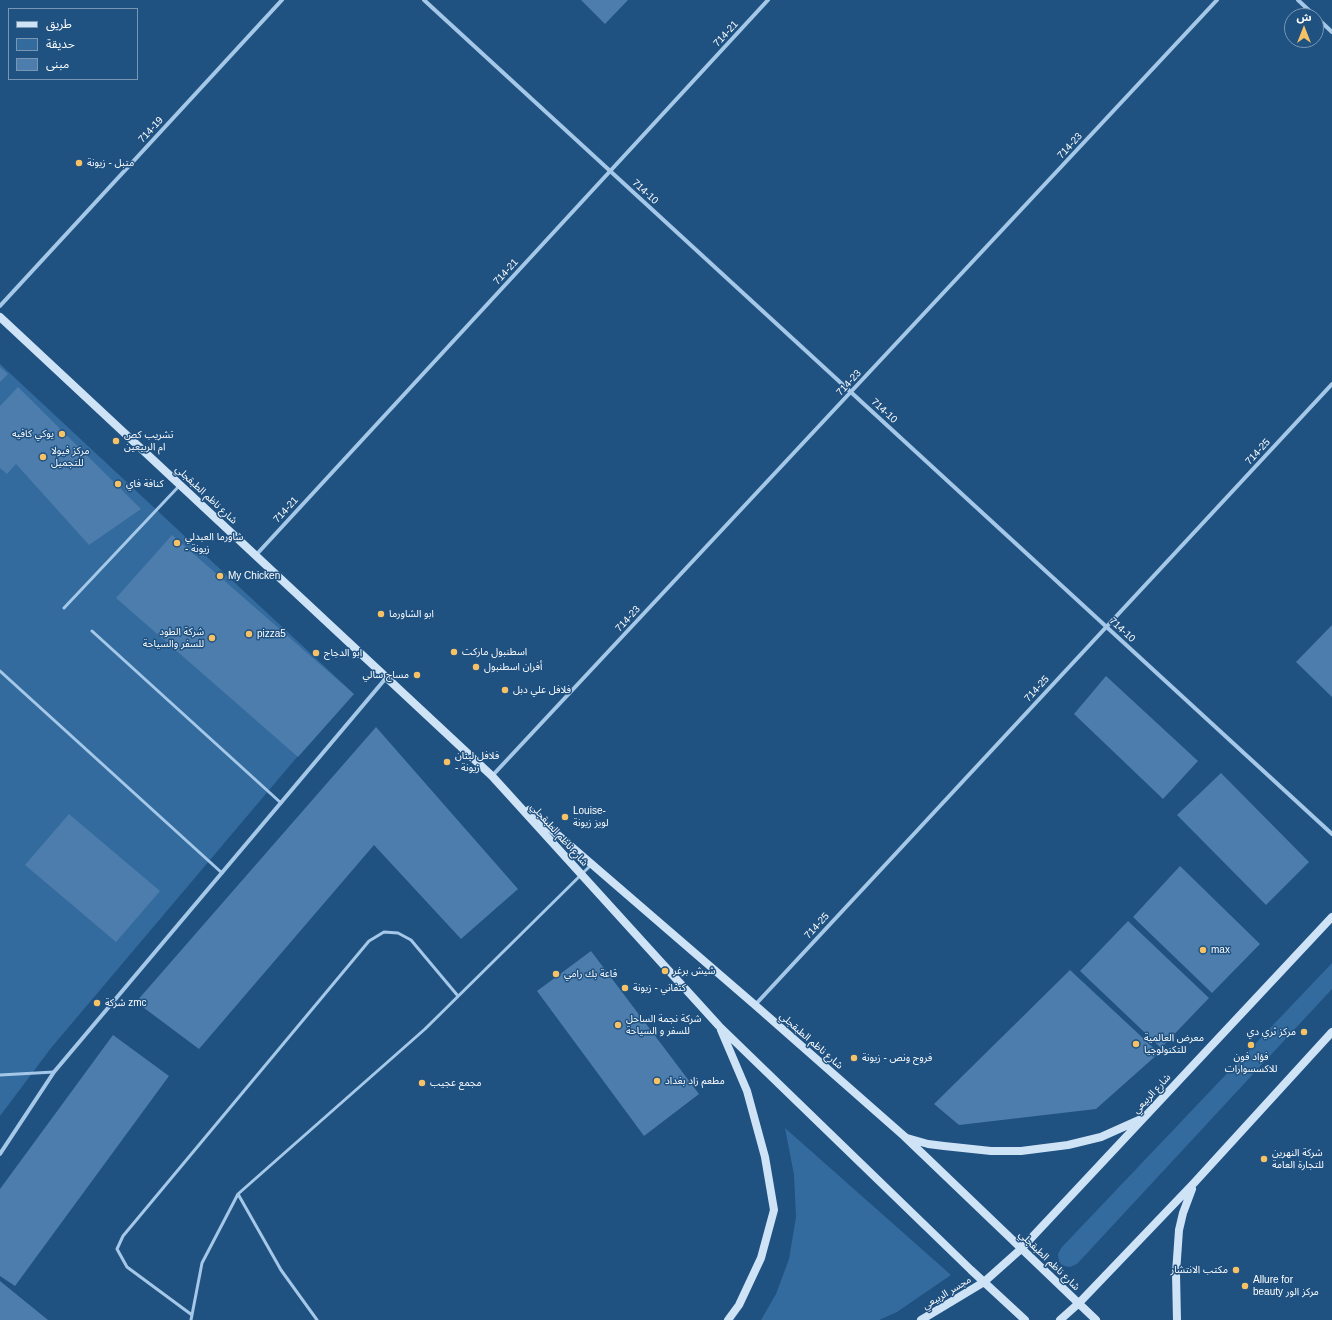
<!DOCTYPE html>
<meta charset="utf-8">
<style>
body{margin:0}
#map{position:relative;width:1332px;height:1320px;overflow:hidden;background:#1f5181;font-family:Arial,"Noto Sans Arabic",sans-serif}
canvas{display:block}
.legend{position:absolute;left:8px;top:8px;width:130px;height:72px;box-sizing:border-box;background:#1f5181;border:1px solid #7997b3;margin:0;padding:5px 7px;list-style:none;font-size:12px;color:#fff}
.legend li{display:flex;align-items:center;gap:8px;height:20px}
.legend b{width:20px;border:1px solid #7997b3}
.north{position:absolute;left:1284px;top:8px;width:40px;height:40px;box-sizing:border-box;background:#1f5181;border:1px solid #7997b3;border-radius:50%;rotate:0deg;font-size:11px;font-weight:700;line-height:16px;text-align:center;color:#fff}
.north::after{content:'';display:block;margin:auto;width:14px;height:18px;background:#f6c265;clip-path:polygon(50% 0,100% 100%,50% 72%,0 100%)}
</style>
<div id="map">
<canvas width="1332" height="1320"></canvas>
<ul class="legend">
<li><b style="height:5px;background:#cfe3f7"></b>طريق</li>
<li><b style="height:11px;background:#336b9f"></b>حديقة</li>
<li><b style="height:11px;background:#4c7dac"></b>مبنى</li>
</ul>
<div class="north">ش</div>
</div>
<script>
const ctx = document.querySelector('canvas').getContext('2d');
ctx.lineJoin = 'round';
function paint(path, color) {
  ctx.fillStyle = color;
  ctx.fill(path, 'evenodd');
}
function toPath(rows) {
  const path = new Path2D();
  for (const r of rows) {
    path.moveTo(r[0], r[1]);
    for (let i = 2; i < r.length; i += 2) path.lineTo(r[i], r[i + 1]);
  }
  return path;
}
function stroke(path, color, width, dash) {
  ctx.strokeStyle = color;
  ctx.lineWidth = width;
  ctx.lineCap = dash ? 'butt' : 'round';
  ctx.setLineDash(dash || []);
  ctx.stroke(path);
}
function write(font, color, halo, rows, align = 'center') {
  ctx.font = font + ' Arial,"Noto Sans Arabic",sans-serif';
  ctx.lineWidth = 3;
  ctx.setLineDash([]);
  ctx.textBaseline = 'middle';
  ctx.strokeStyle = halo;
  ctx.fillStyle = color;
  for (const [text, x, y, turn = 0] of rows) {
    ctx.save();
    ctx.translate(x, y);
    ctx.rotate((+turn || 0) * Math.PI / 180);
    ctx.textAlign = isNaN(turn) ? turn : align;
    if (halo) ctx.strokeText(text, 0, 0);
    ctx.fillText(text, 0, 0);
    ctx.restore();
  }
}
paint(toPath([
 [0,364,352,692,51,1048,0,1116],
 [1332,963,1332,989,1077,1264,1070,1267,1064,1266,1061,1264,1059,1261,1058,1254,1061,1248],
 [785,1128,951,1275,897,1312,879,1320,761,1320,776,1294,789,1259,796,1217,794,1175]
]), '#336b9f');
paint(toPath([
 [581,0,628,0,605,24],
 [0,367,8,374,0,382],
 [18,387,141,509,89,545,16,464,7,474,0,468,0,406],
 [172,535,354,694,298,757,116,598],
 [1332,625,1332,697,1296,662],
 [1106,676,1198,761,1163,799,1074,714],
 [376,727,518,889,461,939,374,845,199,1049,136,1002],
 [1221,773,1309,862,1266,905,1177,815],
 [69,814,160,891,116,942,25,865],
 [1180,866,1260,944,1212,993,1133,917],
 [1128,921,1209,998,1161,1048,1080,971],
 [591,951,699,1094,644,1136,537,991],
 [1070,970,1159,1053,1096,1109,959,1125,934,1104],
 [113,1035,169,1076,15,1286,0,1276,0,1189],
 [0,1281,48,1320,0,1320]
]), '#4c7dac');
stroke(toPath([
 [64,608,180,485],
 [92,631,281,803],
 [0,671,222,873],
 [0,1075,54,1072],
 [238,1194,281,1270,317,1320],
 [192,1315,127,1267,117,1249,123,1236,369,941,384,932,398,933,411,940,458,996],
 [191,1320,202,1263,238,1194,425,1029,591,865]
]), '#a5c8e8', 3);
stroke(toPath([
 [424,0,1332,834],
 [1298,0,1315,16],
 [1316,17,1332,32],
 [0,306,282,0],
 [256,555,768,0],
 [492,776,1217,0],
 [755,1005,1332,384],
 [0,1154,54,1072,386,678]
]), '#a5c8e8', 4);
stroke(toPath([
 [0,317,492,776,719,1026,971,1270,1025,1320],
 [529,810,755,1005,904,1136,1096,1320],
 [721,1030,747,1091,765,1157,774,1210,761,1258,739,1305,728,1320],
 [907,1138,928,1144,944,1146,991,1151,1021,1151,1068,1145,1101,1137,1139,1120],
 [921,1320,984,1282,1021,1249,1332,917],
 [1060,1320,1079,1303,1194,1183,1332,1032],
 [1177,1320,1176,1273,1179,1230,1183,1213,1192,1189]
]), '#cfe3f7', 8);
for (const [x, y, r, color] of [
 [79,163,4,"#f6c265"],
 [62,434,4,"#f6c265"],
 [116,441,4,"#f6c265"],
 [43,457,4,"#f6c265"],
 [118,484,4,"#f6c265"],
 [177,543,4,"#f6c265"],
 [220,576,4,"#f6c265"],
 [381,614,4,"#f6c265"],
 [249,634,4,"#f6c265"],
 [212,638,4,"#f6c265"],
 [454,652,4,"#f6c265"],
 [316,653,4,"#f6c265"],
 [476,667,4,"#f6c265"],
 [417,675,4,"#f6c265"],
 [505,690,4,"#f6c265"],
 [447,762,4,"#f6c265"],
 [565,817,4,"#f6c265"],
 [1203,950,4,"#f6c265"],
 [665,971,4,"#f6c265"],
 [556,974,4,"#f6c265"],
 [625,988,4,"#f6c265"],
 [97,1003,4,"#f6c265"],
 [618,1025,4,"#f6c265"],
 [1304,1032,4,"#f6c265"],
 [1136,1044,4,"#f6c265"],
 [1251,1045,4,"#f6c265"],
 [854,1058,4,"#f6c265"],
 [657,1081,4,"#f6c265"],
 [422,1083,4,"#f6c265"],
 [1264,1159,4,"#f6c265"],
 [1236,1270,4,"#f6c265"],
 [1245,1286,4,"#f6c265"]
]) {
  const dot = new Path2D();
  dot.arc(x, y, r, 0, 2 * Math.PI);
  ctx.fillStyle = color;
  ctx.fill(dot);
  stroke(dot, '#1f5181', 1.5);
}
write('10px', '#fff', '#1f5181', [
 ["714-21",726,34,-47],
 ["714-19",151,130,-47],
 ["714-23",1070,146,-47],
 ["714-10",645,192,43],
 ["714-21",506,272,-47],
 ["714-23",849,383,-47],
 ["714-10",884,411,43],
 ["714-25",1258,452,-47],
 ["شارع ناظم الطبقجلي",206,495,43],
 ["714-21",286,510,-47],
 ["714-23",628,619,-47],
 ["714-10",1122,630,43],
 ["714-25",1037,689,-47],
 ["شارع ناظم الطبقجلي",559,835,48],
 ["714-25",817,926,-47],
 ["شارع ناظم الطبقجلي",811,1041,41],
 ["شارع الربيعي",1152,1094,-47],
 ["شارع ناظم الطبقجلي",1049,1261,44],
 ["مجسر الربيعي",947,1293,-31]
]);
write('10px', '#fff', '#1f5181', [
 ["متبل - زيونة",87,163],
 ["يوكي كافيه",54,434,"right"],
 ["تشريب كص",124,435],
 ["ام الربيعين",124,447],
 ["مركز فيولا",51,451],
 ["للتجميل",51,463],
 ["كنافة فاي",126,484],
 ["شاورما العبدلي",185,537],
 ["- زيونة",185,549],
 ["My Chicken",228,576],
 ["ابو الشاورما",389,614],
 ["شركة الطود",204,632,"right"],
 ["للسفر والسياحة",204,644,"right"],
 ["pizza5",257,634],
 ["اسطنبول ماركت",462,652],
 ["ابو الدجاج",324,653],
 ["أفران اسطنبول",484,667],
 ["مساج سالي",409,675,"right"],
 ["فلافل علي دبل",513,690],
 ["فلافل لبنان",455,756],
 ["- زيونة",455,768],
 ["Louise-",573,811],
 ["لويز زيونة",573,823],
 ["max",1211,950],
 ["شيش برغر",673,971],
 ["قاعة بك رامي",564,974],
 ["كنفاني - زيونة",633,988],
 ["شركة zmc",105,1003],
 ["شركة نجمة الساحل",626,1019],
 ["للسفر و السياحة",626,1031],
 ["مركز ثري دي",1296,1032,"right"],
 ["معرض العالمية",1144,1038],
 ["للتكنولوجيا",1144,1050],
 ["فؤاد فون",1251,1057,"center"],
 ["للاكسسوارات",1251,1069,"center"],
 ["فروج ونص - زيونة",862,1058],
 ["مطعم زاد بغداد",665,1081],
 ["مجمع عجيب",430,1083],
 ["شركة النهرين",1272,1153],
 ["للتجارة العامة",1272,1165],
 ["مكتب الانتشار",1228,1270,"right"],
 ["Allure for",1253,1280],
 ["beauty مركز الور",1253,1292]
], 'left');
</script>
